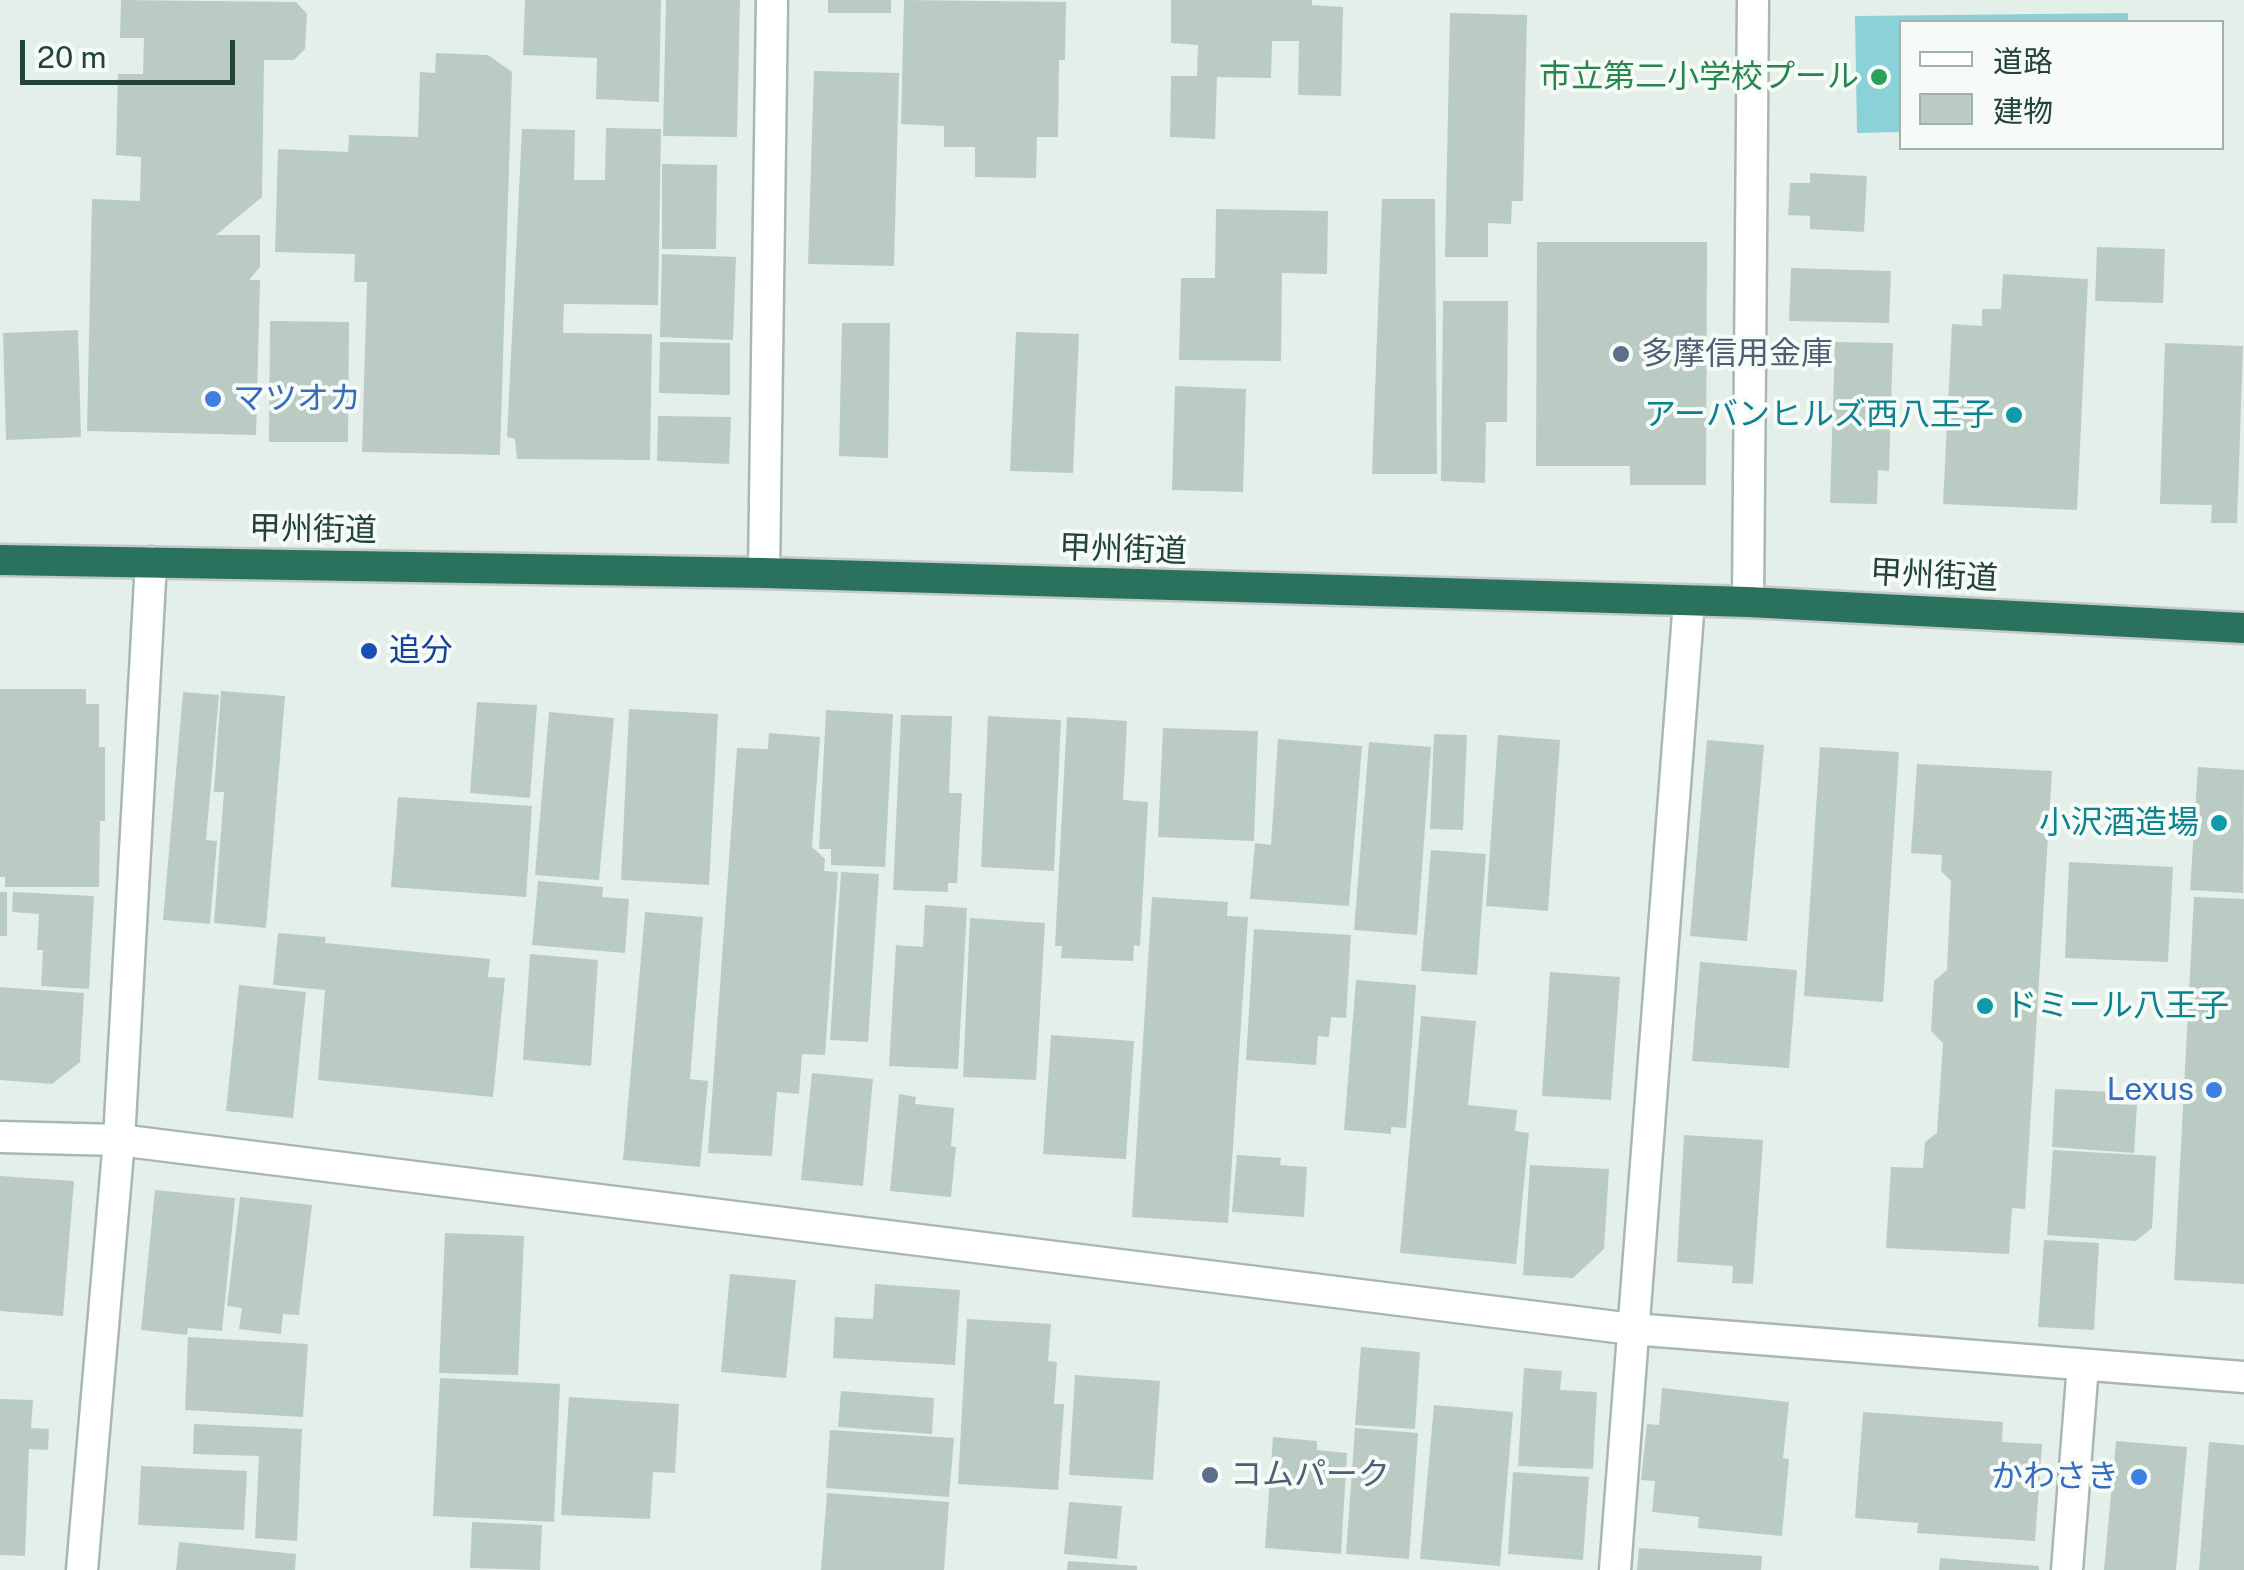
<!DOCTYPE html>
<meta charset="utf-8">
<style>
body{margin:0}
#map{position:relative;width:2244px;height:1570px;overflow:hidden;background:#e5efea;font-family:"Public Sans","Noto Sans JP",sans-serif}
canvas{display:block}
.legend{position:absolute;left:1899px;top:20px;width:325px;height:130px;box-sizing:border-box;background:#f7fbf8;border:2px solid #a2b1ab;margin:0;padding:12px 18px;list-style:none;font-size:30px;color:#224338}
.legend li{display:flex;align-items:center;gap:20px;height:50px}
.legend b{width:50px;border:2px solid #a2b1ab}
.scale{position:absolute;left:20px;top:40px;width:215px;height:45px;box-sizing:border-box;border:5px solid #224338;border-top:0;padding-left:12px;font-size:30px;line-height:35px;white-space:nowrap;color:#224338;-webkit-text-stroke:8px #f7fbf8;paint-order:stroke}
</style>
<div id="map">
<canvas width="2244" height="1570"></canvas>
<ul class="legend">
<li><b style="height:12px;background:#fff"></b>道路</li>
<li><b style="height:28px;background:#bacbc3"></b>建物</li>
</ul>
<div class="scale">20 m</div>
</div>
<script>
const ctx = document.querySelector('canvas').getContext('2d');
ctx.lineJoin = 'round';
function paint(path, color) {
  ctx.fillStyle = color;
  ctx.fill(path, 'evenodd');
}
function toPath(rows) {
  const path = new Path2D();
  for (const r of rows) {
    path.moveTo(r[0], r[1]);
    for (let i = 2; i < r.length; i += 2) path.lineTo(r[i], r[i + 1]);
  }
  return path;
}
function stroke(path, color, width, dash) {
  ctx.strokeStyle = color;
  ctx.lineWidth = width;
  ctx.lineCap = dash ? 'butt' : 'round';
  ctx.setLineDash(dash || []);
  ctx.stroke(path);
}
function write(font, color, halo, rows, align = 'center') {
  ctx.font = font + ' "Public Sans","Noto Sans JP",sans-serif';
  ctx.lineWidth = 8;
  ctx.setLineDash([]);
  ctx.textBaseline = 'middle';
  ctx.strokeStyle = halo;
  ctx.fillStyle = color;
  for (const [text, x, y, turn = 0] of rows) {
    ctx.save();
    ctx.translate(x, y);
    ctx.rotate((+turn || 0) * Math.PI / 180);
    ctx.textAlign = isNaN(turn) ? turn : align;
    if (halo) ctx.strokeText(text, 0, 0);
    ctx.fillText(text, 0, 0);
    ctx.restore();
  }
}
paint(toPath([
 [2128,13,2128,22,1902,22,1901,132,1857,133,1855,16]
]), '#8ad2d8');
paint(toPath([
 [121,0,296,2,307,14,305,49,294,60,264,60,262,197,216,235,260,235,260,267,249,280,260,280,256,435,87,431,92,199,140,201,141,157,116,155,118,74,143,74,144,38,120,38],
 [525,0,661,0,659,102,596,99,597,58,523,55],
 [666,0,740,0,737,137,663,136],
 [828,0,891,0,891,13,828,13],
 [904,0,1066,2,1065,60,1059,60,1058,137,1037,137,1036,178,975,177,975,147,944,147,944,126,901,124],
 [1171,0,1312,0,1312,5,1343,7,1341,96,1298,95,1299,41,1272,41,1271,78,1217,77,1215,139,1170,137,1171,76,1197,76,1198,45,1171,43],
 [1450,13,1527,15,1523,201,1512,201,1511,224,1488,223,1488,257,1445,257],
 [436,53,488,55,512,72,500,455,362,452,367,282,354,282,355,254,275,252,278,149,348,152,349,135,418,137,420,72,435,73],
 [814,71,899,73,894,266,808,264],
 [606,128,661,129,658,305,564,304,563,333,652,334,650,460,517,459,515,439,507,437,522,129,575,130,574,180,605,180],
 [662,164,717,165,716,249,662,249],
 [1810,173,1867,176,1864,232,1810,229,1810,216,1788,215,1790,183,1810,183],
 [1382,199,1435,199,1437,474,1372,474],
 [1216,209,1328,211,1327,274,1282,273,1281,361,1179,360,1181,278,1215,278],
 [1537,242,1707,242,1706,485,1630,485,1630,466,1536,466],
 [2097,247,2165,249,2163,303,2095,301],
 [662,254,736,257,733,340,660,337],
 [1791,268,1891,271,1889,323,1789,321],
 [2003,274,2088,279,2077,510,1943,504,1952,324,1982,326,1982,309,2001,309],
 [1443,301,1508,301,1507,422,1486,422,1485,483,1441,481],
 [270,321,349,322,348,442,269,442],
 [842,323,890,323,888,458,839,456],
 [78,330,81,437,6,440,3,333],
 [1016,332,1079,334,1073,473,1010,471],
 [660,342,730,343,730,395,659,393],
 [1835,342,1893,343,1889,471,1878,470,1877,504,1830,503],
 [2165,343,2243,346,2237,523,2211,523,2212,505,2160,504],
 [1175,386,1246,389,1243,492,1172,490],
 [658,416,731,417,729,464,657,461],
 [0,689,86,689,86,704,99,704,99,747,105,747,105,821,100,821,99,887,5,887,5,877,0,877],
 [221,691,285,696,266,928,214,923,224,792,214,792],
 [183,692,219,695,206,840,217,841,210,924,163,920],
 [477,702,537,705,530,798,470,793],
 [629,709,718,714,709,885,621,880],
 [826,710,893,714,885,867,831,865,831,849,819,849],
 [549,712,614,718,599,880,535,875],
 [901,715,952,716,949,793,962,793,957,883,948,883,948,892,893,890],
 [988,716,1061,720,1054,871,981,867],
 [1067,717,1127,721,1123,800,1148,802,1140,946,1134,945,1133,961,1061,958,1062,946,1055,946],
 [1163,728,1258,731,1254,841,1158,837],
 [769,733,820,737,812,847,825,859,824,871,838,872,825,1055,802,1054,799,1094,777,1092,772,1156,708,1153,737,748,768,749],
 [1434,734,1467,735,1463,830,1430,829],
 [1498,735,1560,740,1548,911,1486,906],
 [1278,739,1362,746,1349,906,1250,899,1255,843,1271,845],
 [1707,740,1764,745,1747,941,1690,936],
 [1369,742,1431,747,1417,935,1354,930],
 [1820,747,1899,752,1883,1002,1804,996],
 [1917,764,2052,771,2025,1209,2012,1208,2009,1254,1886,1248,1891,1167,1923,1168,1925,1142,1937,1133,1943,1043,1931,1031,1934,981,1947,970,1951,881,1941,871,1942,855,1911,853],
 [2198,767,2244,770,2243,893,2190,890],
 [398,797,532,806,526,897,391,887],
 [1431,850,1486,854,1477,975,1421,971],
 [2069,862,2173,867,2168,962,2065,958],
 [841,872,879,874,868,1042,830,1040],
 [538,881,603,887,602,897,629,899,625,953,532,945],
 [0,892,7,892,7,936,0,936],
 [13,892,94,896,89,989,41,986,43,950,37,950,39,914,12,912],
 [1152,897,1228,902,1227,916,1248,917,1228,1223,1132,1217],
 [2194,897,2244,899,2244,1284,2174,1280],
 [925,905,967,908,958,1069,889,1066,896,945,923,947],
 [645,912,703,917,690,1079,708,1081,700,1167,623,1160],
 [970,918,1045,923,1036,1080,963,1077],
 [1254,929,1351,935,1346,1018,1331,1017,1329,1037,1318,1036,1316,1065,1246,1060],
 [278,933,326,937,325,943,490,959,488,977,505,978,493,1097,318,1080,325,990,273,985],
 [530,954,598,960,591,1066,523,1060],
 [1700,962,1797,970,1789,1068,1692,1061],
 [1550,972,1620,977,1611,1100,1542,1096],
 [1356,980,1416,985,1406,1128,1391,1127,1391,1134,1344,1130],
 [239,985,306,992,293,1118,226,1111],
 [0,987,84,993,80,1062,52,1084,0,1080],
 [1421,1016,1476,1021,1468,1105,1517,1110,1515,1131,1529,1133,1516,1264,1400,1253],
 [1051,1035,1134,1041,1126,1159,1043,1154],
 [812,1073,873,1079,863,1186,801,1180],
 [2055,1089,2113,1092,2112,1104,2137,1105,2134,1153,2052,1147],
 [899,1094,916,1097,915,1104,954,1108,951,1146,956,1147,951,1197,890,1191],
 [1684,1135,1763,1140,1753,1284,1732,1283,1733,1266,1677,1262],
 [2053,1150,2156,1156,2152,1228,2136,1241,2047,1235],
 [1237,1155,1281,1158,1280,1165,1307,1167,1304,1217,1232,1212],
 [1530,1165,1609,1169,1604,1249,1573,1278,1523,1275],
 [0,1176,74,1181,63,1316,0,1311],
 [155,1190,235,1198,222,1331,188,1328,187,1335,141,1330],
 [240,1197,312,1205,299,1315,283,1314,281,1334,239,1329,242,1308,227,1306],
 [445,1233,524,1236,518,1375,439,1373],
 [2044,1240,2099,1243,2094,1330,2038,1327],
 [730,1274,796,1280,786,1378,721,1372],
 [875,1284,960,1290,955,1365,833,1358,835,1317,873,1319],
 [967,1319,1051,1324,1048,1361,1057,1362,1054,1404,1064,1404,1058,1490,958,1484],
 [188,1337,308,1344,303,1417,185,1410],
 [1361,1347,1420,1352,1415,1429,1355,1425],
 [1524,1368,1562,1371,1560,1390,1597,1392,1593,1469,1518,1466],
 [1075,1375,1160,1381,1153,1480,1069,1475],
 [440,1378,560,1384,554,1522,433,1516],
 [1662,1388,1789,1402,1783,1458,1789,1459,1782,1536,1698,1528,1699,1517,1652,1512,1655,1481,1641,1480,1647,1424,1659,1425],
 [841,1391,934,1398,932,1434,838,1427],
 [569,1397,679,1404,675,1473,653,1472,650,1519,561,1515],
 [0,1399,33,1400,31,1428,49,1429,48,1450,29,1449,25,1556,0,1555],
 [1434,1405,1513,1412,1500,1566,1420,1559],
 [1863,1412,2003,1422,2002,1442,2042,1444,2035,1541,1917,1533,1918,1523,1855,1518],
 [194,1424,302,1429,297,1541,255,1538,259,1456,193,1454],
 [1355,1428,1418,1433,1409,1559,1346,1554],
 [830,1430,954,1438,949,1497,826,1488],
 [1273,1437,1317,1441,1317,1450,1347,1453,1341,1554,1265,1548],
 [2116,1441,2187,1447,2176,1570,2104,1570],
 [2209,1442,2244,1445,2244,1570,2199,1570],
 [141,1466,247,1471,244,1530,138,1525],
 [1513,1472,1589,1477,1583,1560,1508,1554],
 [827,1493,949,1502,944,1570,821,1570],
 [1069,1502,1122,1506,1117,1559,1064,1554],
 [472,1522,542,1525,540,1570,470,1568],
 [179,1542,296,1554,295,1570,176,1570],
 [1639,1548,1762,1556,1761,1570,1637,1570],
 [1940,1558,2039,1566,2039,1570,1939,1570],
 [1068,1561,1137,1566,1137,1570,1067,1570]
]), '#bacbc3');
const minor = toPath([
 [764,573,772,0],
 [1748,602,1753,0],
 [0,1137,119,1140,1632,1329,2244,1377],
 [82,1570,119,1140,151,562],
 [1615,1570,1689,601],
 [2067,1570,2083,1365]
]);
const highway = toPath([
 [0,560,764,573,1748,602,2244,628]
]);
stroke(minor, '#a7b8b1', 35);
stroke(highway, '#c1cac7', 35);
stroke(minor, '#fff', 30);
stroke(highway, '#2b725e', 30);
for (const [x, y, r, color] of [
 [1879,77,10,"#2e9e5b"],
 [1621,354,10,"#5c6f8a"],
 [213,399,10,"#3f7fe0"],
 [2014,415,10,"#0f9aa8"],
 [369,651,10,"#1a4fb4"],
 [2219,823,10,"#0f9aa8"],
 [1985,1006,10,"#0f9aa8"],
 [2214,1090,10,"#3f7fe0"],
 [1210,1475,10,"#5c6f8a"],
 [2139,1477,10,"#3f7fe0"]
]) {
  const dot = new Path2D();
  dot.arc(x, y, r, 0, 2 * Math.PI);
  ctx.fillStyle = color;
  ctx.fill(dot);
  stroke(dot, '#f7fbf8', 4);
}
write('32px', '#27864d', '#f7fbf8', [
 ["市立第二小学校プール",1859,77]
], 'right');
write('32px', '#4e5e75', '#f7fbf8', [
 ["多摩信用金庫",1641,354],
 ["コムパーク",1230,1475]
], 'left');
write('32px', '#366cbe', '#f7fbf8', [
 ["マツオカ",233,399,"left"],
 ["Lexus",2194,1090],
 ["かわさき",2119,1477]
], 'right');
write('32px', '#0d838f', '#f7fbf8', [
 ["アーバンヒルズ西八王子",1994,415],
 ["小沢酒造場",2199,823],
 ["ドミール八王子",2005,1006,"left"]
], 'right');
write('32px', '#224338', '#f7fbf8', [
 ["甲州街道",313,530,1],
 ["甲州街道",1123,550,2],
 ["甲州街道",1934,576,3]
]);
write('32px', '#164399', '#f7fbf8', [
 ["追分",389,651]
], 'left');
</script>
